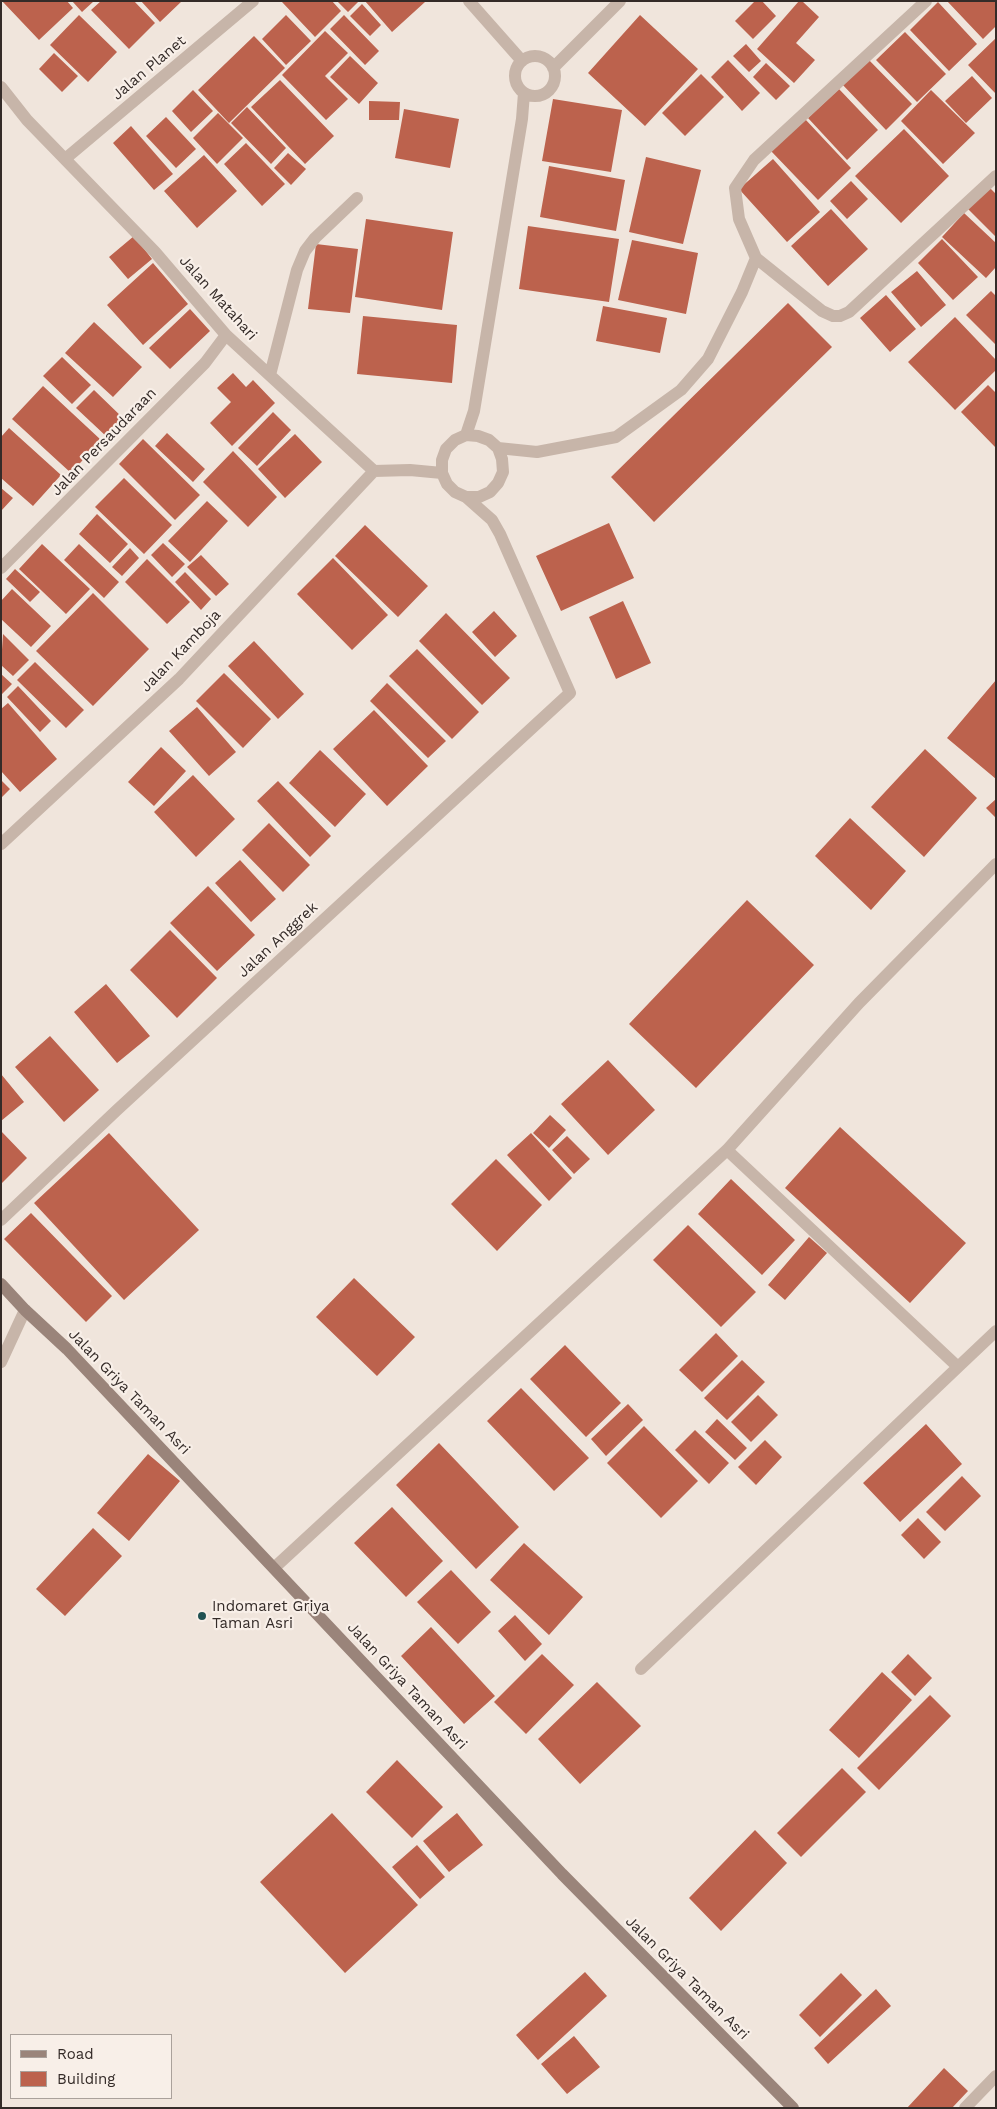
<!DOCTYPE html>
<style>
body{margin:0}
#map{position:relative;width:997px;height:2109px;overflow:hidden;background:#f0e5dc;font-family:"Work Sans",sans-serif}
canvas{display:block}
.frame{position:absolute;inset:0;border:2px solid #342b28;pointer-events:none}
.legend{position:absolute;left:10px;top:2034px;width:162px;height:65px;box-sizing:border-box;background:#f8efe8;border:1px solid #aaa19b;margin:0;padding:6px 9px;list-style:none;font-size:15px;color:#342b28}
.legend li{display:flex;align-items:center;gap:10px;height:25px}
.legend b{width:25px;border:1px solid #aaa19b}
</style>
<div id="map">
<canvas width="997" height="2109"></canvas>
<div class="frame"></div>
<ul class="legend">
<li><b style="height:6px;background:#9a847a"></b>Road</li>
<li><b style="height:14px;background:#bc624d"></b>Building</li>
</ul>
</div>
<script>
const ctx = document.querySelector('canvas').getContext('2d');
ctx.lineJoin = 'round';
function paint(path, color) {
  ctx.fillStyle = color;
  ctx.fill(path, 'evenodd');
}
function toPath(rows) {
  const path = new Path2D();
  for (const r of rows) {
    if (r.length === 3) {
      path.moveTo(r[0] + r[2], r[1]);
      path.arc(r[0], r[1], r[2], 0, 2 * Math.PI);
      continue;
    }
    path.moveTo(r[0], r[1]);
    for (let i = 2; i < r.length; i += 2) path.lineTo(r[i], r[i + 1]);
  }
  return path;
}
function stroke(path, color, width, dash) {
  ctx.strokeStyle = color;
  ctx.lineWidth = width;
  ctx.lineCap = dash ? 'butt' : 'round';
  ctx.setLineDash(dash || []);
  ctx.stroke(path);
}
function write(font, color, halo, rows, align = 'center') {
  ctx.font = font + ' "Work Sans",sans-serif';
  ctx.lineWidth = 4.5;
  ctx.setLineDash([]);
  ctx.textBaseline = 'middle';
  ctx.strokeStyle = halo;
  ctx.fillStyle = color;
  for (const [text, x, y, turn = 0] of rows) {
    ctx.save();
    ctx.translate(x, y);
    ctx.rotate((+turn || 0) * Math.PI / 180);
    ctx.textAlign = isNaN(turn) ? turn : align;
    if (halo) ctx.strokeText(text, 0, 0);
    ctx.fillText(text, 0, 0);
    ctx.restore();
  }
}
paint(toPath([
 [2,1,67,1,73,8,39,40],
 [72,1,94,1,82,12],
 [101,1,134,1,155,23,129,49,91,10],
 [141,1,182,1,160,22],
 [283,1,332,1,341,11,315,37,282,2],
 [337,1,359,1,348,12],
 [365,1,424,1,425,2,392,32],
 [755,1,762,1,776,16,753,39,735,21],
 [799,1,802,1,819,17,796,43,815,60,794,83,757,49],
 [947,1,996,1,996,26,983,39],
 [938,2,977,44,949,71,910,30],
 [362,4,381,25,370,36,350,16],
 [79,15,117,52,88,82,50,45],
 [286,15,311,41,286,65,262,39],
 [344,15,379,51,365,65,330,29],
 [640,15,698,69,645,126,588,73],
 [325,31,348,53,325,76,348,99,326,120,282,75],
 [905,32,946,74,917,102,876,60],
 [254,36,285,68,229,123,198,90],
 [996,38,996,94,968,65],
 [746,44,761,61,749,72,733,56],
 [54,53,78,76,62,92,39,69],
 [350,56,378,83,359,104,330,77],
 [866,57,912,104,886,130,840,82],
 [728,60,760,93,742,111,711,77],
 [766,63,790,86,776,100,753,77],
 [701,74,724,97,685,136,662,113],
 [972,76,992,98,966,123,945,101],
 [280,80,334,136,305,164,251,107],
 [839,89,878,130,847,160,808,118],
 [193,90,213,111,191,132,172,111],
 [931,90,975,133,943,164,901,121],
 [553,99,622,110,611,172,542,161],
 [369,101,400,102,399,120,369,120],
 [247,107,286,148,271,164,231,123],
 [404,109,459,119,450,168,395,158],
 [218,113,243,138,217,164,193,138],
 [166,117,196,149,176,168,146,136],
 [805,119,851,168,818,200,771,151],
 [131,126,173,174,154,190,113,143],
 [904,129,949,176,901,223,855,176],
 [246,143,285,184,262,206,224,164],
 [288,153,306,169,291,185,274,168],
 [204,155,237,191,197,228,164,191],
 [646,157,701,170,683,244,629,232],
 [773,159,820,212,787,242,739,189],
 [549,166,625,180,616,231,540,217],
 [851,181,868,199,847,219,830,201],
 [989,187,996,194,996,237,968,209],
 [831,209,868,249,828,286,791,246],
 [964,213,996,243,996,267,986,278,942,237],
 [366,219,453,232,442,310,355,297],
 [528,226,619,239,609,302,519,289],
 [134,236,152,259,128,279,109,257],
 [942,239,978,277,953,300,918,263],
 [632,240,698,253,686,314,618,300],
 [316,244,358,249,350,313,308,309],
 [153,263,188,304,143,345,107,305],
 [917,271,946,305,921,327,891,292],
 [991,291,996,296,996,345,966,315],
 [886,295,916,329,890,352,860,318],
 [788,303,832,347,654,522,611,477],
 [603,306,667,318,660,353,596,341],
 [190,309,210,331,170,369,149,348],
 [363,316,457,325,452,383,357,374],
 [955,317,996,360,996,370,955,410,908,362],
 [94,322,142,367,113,397,65,353],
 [62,357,91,385,72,404,43,376],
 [233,373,246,387,253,380,275,403,232,446,210,423,231,402,217,388],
 [988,385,996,393,996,448,961,412],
 [43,386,101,440,71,473,12,419],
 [94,390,124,419,107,437,76,408],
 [273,412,291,430,257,466,238,448],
 [9,428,61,475,33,506,1,478,1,437],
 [167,433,205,469,193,482,155,446],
 [295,434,322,462,285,498,258,469],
 [143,439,200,495,175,520,119,464],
 [233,451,277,497,248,527,203,482],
 [124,478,172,525,144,554,95,507],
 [1,488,13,498,1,511],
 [207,501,228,521,190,562,168,541],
 [97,514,128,544,110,563,79,534],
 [609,523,634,578,561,611,536,556],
 [365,525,428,586,398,617,335,556],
 [163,543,185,564,172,577,151,555],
 [42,544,90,589,66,614,19,569],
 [79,544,119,582,104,598,64,560],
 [130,548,139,558,122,576,112,567],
 [201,555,229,584,216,596,187,567],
 [333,558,388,615,352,650,297,594],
 [147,559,190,602,167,624,125,582],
 [15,569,40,592,30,602,6,579],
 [185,572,211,599,201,610,175,582],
 [12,589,51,626,31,647,1,619,1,601],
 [93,593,149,649,93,706,36,651],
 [623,601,651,663,616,679,589,617],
 [494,611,517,636,495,657,472,632],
 [446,613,510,678,482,705,419,641],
 [3,634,29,660,13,676,1,665],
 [254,641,304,694,278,719,228,666],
 [417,649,479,712,452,739,389,676],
 [35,662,84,710,66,728,17,680],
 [224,673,271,719,243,748,196,701],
 [1,674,12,684,1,695],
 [996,680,996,779,947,738],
 [387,683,446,741,428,758,370,701],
 [18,686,51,721,40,732,7,697],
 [8,703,57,759,20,792,1,771,1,709],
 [197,707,236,752,209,776,169,731],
 [374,710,428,766,387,806,333,749],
 [161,747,186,771,154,806,128,782],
 [925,749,977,798,924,857,871,807],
 [320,750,366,794,335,827,289,783],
 [193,775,235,819,196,857,154,812],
 [1,780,10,789,1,798],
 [278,781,331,836,310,857,257,801],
 [996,799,996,818,986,808],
 [850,818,906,871,871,910,815,856],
 [269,823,310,865,283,892,242,850],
 [240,860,276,899,251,922,215,883],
 [208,886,255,935,217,971,170,923],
 [747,900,814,965,696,1088,629,1024],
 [170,930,217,978,177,1018,130,970],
 [106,984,150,1036,117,1063,74,1012],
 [50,1036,99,1090,64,1122,15,1067],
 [608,1060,655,1110,608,1155,561,1104],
 [1,1074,24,1102,1,1121],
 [550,1115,566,1130,549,1148,533,1133],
 [840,1127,966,1243,910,1303,785,1188],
 [1,1131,27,1158,1,1184],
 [109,1133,199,1230,124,1300,34,1203],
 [531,1133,572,1178,549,1201,507,1155],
 [567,1136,590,1159,574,1174,552,1150],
 [496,1159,542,1205,497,1251,451,1204],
 [731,1179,795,1240,762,1275,698,1214],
 [31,1213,112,1296,86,1322,4,1239],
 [688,1225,756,1292,721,1327,653,1260],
 [809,1237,827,1253,785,1300,768,1285],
 [354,1278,415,1337,377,1376,316,1317],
 [716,1333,738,1356,702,1392,679,1370],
 [565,1345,621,1403,586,1437,530,1379],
 [742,1360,765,1382,727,1420,704,1398],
 [521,1388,589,1458,554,1491,487,1421],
 [758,1395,778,1415,751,1442,731,1422],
 [628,1404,643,1420,606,1456,591,1439],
 [717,1419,747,1448,735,1460,705,1432],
 [926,1424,962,1464,900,1522,863,1483],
 [644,1426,698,1481,661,1518,607,1463],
 [695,1430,729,1463,709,1484,675,1450],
 [765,1440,782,1457,756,1485,738,1467],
 [439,1443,519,1527,476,1569,396,1485],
 [148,1454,180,1481,129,1541,97,1513],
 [962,1476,981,1496,945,1531,926,1512],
 [392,1507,443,1561,406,1597,354,1543],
 [918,1518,941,1542,924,1559,901,1535],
 [93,1528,122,1556,65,1616,36,1589],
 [524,1543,583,1597,549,1635,490,1580],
 [451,1570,491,1612,458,1644,417,1602],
 [515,1615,542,1644,525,1661,498,1631],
 [431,1627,495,1696,464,1724,401,1656],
 [542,1654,574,1685,526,1734,494,1702],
 [908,1654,932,1678,915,1696,891,1672],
 [882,1672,912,1700,859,1758,829,1730],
 [597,1682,641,1726,580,1784,538,1739],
 [930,1695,951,1716,879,1790,857,1768],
 [397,1760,443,1807,412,1838,366,1792],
 [842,1768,866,1792,801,1857,777,1833],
 [332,1813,418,1905,345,1973,260,1882],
 [457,1813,483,1845,449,1872,423,1841],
 [755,1830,787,1863,721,1931,689,1898],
 [417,1845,445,1877,420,1899,392,1867],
 [585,1972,607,1996,538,2060,516,2035],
 [841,1973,862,1995,820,2037,799,2015],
 [876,1989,891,2006,828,2064,814,2048],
 [574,2036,600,2067,567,2094,541,2064],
 [944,2068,968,2091,952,2108,907,2108]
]), '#bc624d');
stroke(toPath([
 [469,1,522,61],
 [535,76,20],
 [553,68,620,1],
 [1,87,27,120,155,252,226,335,374,471,410,470,442,473],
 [65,159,253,1],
 [756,258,822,311,833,316,840,316,849,312,996,176],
 [270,375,297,270,305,251,315,238,357,198],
 [466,435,474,411,522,119,524,93],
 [498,448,537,452,616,437,681,390,708,359,742,292,756,258,739,219,735,188,754,160,926,1],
 [1,568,205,363,226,335],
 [1,844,179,679,374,471],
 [1,1220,117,1110,570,693,500,534,492,520,466,497,455,492,447,484,442,473,442,460,446,449,455,440,466,435,478,436,489,440,498,448,502,459,503,472,498,483,490,492,479,497,466,497],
 [1,1362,25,1310],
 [958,1367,996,1331],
 [274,1568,727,1150,859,1003,996,864],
 [641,1669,958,1367,727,1150],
 [965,2108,996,2076]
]), '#c7b5a9', 12);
stroke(toPath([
 [1,1284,25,1310,67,1349,562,1874,793,2108]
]), '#9a847a', 12);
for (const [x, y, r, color] of [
 [202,1616,5,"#215253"]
]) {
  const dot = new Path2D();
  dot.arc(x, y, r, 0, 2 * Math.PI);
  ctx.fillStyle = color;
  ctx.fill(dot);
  stroke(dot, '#f8efe8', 2);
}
write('15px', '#342b28', '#f8efe8', [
 ["Jalan Planet",149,68,-40],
 ["Jalan Matahari",218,298,48],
 ["Jalan Persaudaraan",104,442,-46],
 ["Jalan Kamboja",181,651,-46],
 ["Jalan Anggrek",278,940,-43],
 ["Jalan Griya Taman Asri",129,1392,46],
 ["Jalan Griya Taman Asri",407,1686,47],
 ["Jalan Griya Taman Asri",687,1978,45]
]);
write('15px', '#342b28', '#f8efe8', [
 ["Indomaret Griya",212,1607],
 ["Taman Asri",212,1624]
], 'left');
</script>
